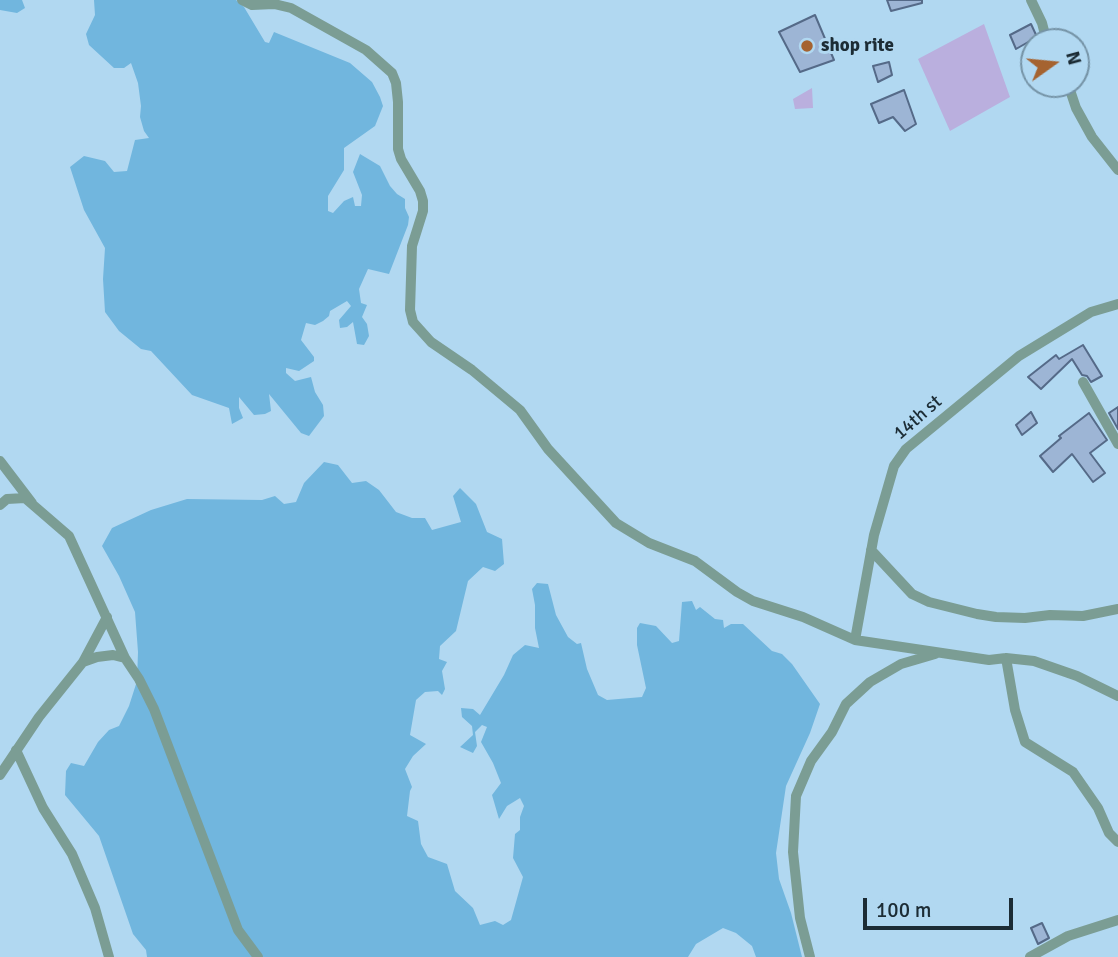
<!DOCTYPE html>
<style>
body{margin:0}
#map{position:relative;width:1118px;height:957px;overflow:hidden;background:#b1d8f1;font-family:Signika,sans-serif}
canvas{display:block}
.north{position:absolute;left:1020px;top:28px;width:70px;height:70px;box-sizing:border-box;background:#b1d8f1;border:2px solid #7593a6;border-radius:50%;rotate:75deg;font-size:19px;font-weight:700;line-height:28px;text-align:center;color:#1c2c35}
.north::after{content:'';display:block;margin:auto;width:24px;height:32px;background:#a56330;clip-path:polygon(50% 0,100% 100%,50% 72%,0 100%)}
.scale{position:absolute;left:863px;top:898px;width:150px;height:32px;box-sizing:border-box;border:4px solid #1c2c35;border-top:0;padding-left:9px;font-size:21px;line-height:24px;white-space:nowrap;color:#1c2c35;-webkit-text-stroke:5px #b1d8f1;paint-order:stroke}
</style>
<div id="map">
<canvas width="1118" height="957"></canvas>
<div class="north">N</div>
<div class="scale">100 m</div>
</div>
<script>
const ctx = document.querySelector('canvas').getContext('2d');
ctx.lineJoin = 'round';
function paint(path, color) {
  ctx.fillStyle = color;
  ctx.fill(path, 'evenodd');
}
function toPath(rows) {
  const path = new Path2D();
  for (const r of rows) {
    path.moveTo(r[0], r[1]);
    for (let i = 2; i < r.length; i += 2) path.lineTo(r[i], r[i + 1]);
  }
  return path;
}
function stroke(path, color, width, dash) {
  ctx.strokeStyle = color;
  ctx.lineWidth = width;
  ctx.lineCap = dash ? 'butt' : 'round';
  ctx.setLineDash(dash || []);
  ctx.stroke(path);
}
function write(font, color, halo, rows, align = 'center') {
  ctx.font = font + ' Signika,sans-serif';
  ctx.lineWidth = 6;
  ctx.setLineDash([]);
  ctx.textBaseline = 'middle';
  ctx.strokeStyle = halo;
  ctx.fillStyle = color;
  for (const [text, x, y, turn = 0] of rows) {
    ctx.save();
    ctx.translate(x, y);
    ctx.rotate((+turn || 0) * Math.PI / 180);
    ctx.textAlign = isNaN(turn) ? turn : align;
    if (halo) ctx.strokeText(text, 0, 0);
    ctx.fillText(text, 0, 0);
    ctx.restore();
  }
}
paint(toPath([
 [984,24,1010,97,950,131,918,59],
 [812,88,813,108,795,109,793,99]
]), '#baafde');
paint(toPath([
 [0,0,22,0,25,8,17,13,0,10],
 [94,0,236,0,244,7,265,42,269,43,274,32,350,63,372,82,380,97,383,106,375,126,344,148,344,170,328,196,328,211,333,213,344,201,353,197,355,206,361,206,362,195,353,172,360,154,380,166,390,186,397,194,405,199,405,208,409,217,408,225,389,274,368,269,359,289,361,303,367,305,362,317,367,324,369,336,364,345,357,344,353,322,347,327,340,328,339,320,351,306,347,301,330,311,329,316,323,321,315,325,306,323,301,340,314,357,314,361,299,371,286,368,286,373,295,381,311,377,315,392,323,405,324,416,309,436,301,433,269,394,271,411,265,414,254,415,239,397,239,408,243,418,232,424,229,408,192,395,151,351,141,349,119,331,105,312,103,279,105,248,84,210,70,167,84,156,105,161,114,172,127,171,135,140,149,138,144,131,140,117,141,106,138,83,131,63,124,68,114,68,89,45,86,34,95,15],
 [324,462,338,465,352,483,366,481,379,490,396,512,412,518,425,518,432,530,461,522,453,496,460,488,476,504,487,532,502,539,504,564,495,571,483,567,468,581,456,631,440,646,439,659,447,662,442,671,445,689,442,695,438,691,425,692,416,700,410,735,426,744,413,756,405,769,412,787,410,791,407,816,418,821,421,844,428,857,447,864,455,891,473,908,480,925,495,921,503,925,511,920,523,877,513,858,515,834,520,830,520,817,524,806,520,798,507,806,499,819,492,795,501,783,493,763,481,742,487,727,482,725,475,732,477,746,473,753,460,747,473,735,472,726,462,717,461,708,473,709,480,715,504,675,513,655,525,645,539,648,535,628,535,605,532,589,537,583,548,584,556,615,568,637,577,644,581,643,587,669,598,695,607,700,642,697,646,688,637,645,637,628,640,623,656,626,672,643,679,641,682,602,692,601,696,610,700,607,715,619,723,620,724,628,731,624,743,624,772,651,782,654,792,664,820,704,810,733,786,786,776,853,779,879,791,913,802,957,756,957,752,946,736,933,723,928,696,944,688,957,147,957,146,950,133,934,99,836,65,795,66,771,71,763,84,766,98,742,109,730,119,726,129,706,137,681,138,652,135,612,119,576,102,546,112,528,151,510,187,499,262,500,275,496,284,504,296,502,304,483]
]), '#71b6de');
const building = toPath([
 [887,0,922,0,922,3,891,11,887,0],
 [815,15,834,60,800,72,779,32,815,15],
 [1031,24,1037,37,1016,49,1010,35,1031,24],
 [889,62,892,75,878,82,873,66,889,62],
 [904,90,916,124,905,131,893,117,879,123,871,104,904,90],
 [1083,345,1102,376,1091,382,1087,376,1082,375,1072,359,1041,389,1028,377,1056,355,1059,359,1083,345],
 [1118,407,1118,429,1109,413,1118,407],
 [1031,412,1037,423,1022,435,1016,425,1031,412],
 [1089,413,1107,440,1090,453,1105,473,1093,482,1072,454,1053,472,1040,456,1061,438,1059,436,1089,413],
 [1042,923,1049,938,1038,944,1031,928,1042,923]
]);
paint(building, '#9db5d5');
stroke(building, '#556a88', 2);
stroke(toPath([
 [242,0,252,5,274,4,291,8,366,50,392,73,396,83,398,102,398,149,401,159,420,191,423,201,423,211,412,246,410,310,413,322,431,342,472,370,520,410,548,449,616,523,649,543,695,561,737,592,753,601,803,617,855,640,989,660,1006,658,1034,661,1077,676,1118,696],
 [1031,0,1042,23,1047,42],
 [1068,84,1076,108,1092,137,1118,170],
 [1083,382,1118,444],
 [0,461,32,503],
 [0,505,7,499,25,498,69,536,125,658,139,679,154,709,238,930,258,957],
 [871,550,912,594,929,602,977,614,996,617,1025,618,1050,615,1083,616,1118,609],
 [855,640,874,535,894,466,906,449,1019,356,1091,312,1118,304],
 [1006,658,1015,710,1025,742,1073,772,1098,808,1109,833,1118,842],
 [83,662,97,657,113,655,125,658],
 [16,750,43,808,72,854,95,908,109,957],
 [0,775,39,717,83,662,107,617],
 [810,957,800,918,793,852,796,796,811,761,832,732,846,704,870,682,901,664,935,654],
 [1030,957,1068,936,1118,920]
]), '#7b9d94', 10);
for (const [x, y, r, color] of [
 [807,46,7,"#a56330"]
]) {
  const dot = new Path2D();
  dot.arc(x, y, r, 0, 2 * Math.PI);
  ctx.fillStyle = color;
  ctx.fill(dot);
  stroke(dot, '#b1d8f1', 2.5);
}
write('bold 19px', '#1c2c35', '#b1d8f1', [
 ["shop rite",821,46]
], 'left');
write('19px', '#1c2c35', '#b1d8f1', [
 ["14th st",918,418,-41]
]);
</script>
